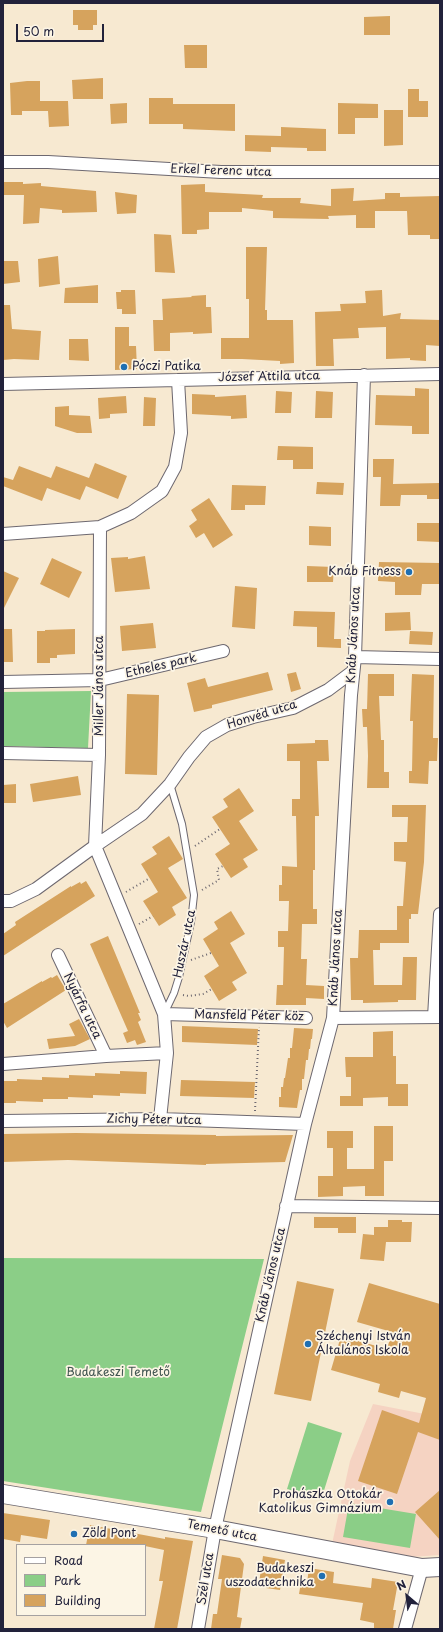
<!DOCTYPE html>
<meta charset="utf-8">
<style>
body{margin:0}
#map{position:relative;width:443px;height:1632px;overflow:hidden;background:#f7e9d1;font-family:"Playpen Sans",sans-serif}
canvas{display:block}
.frame{position:absolute;inset:0;border:4px solid #22223b;pointer-events:none}
.legend{position:absolute;left:16px;top:1544px;width:130px;height:72px;box-sizing:border-box;background:#fcf5e5;border:1px solid #a5a1a1;margin:0;padding:5px 7px;list-style:none;font-size:12px;color:#22223b}
.legend li{display:flex;align-items:center;gap:8px;height:20px}
.legend b{width:20px;border:1px solid #a5a1a1}
.north{position:absolute;left:387px;top:1576px;width:40px;height:40px;-webkit-text-stroke:3px #fcf5e5;paint-order:stroke;rotate:332deg;font-size:11px;font-weight:700;line-height:16px;text-align:center;color:#22223b}
.north::after{content:'';display:block;margin:auto;width:14px;height:18px;background:#22223b;clip-path:polygon(50% 0,100% 100%,50% 72%,0 100%)}
.scale{position:absolute;left:16px;top:24px;width:88px;height:18px;box-sizing:border-box;border:2px solid #22223b;border-top:0;padding-left:5px;font-size:12px;line-height:14px;white-space:nowrap;color:#22223b;-webkit-text-stroke:3px #fcf5e5;paint-order:stroke}
</style>
<div id="map">
<canvas width="443" height="1632"></canvas>
<div class="frame"></div>
<ul class="legend">
<li><b style="height:5px;background:#fff"></b>Road</li>
<li><b style="height:11px;background:#8bce87"></b>Park</li>
<li><b style="height:11px;background:#d6a35d"></b>Building</li>
</ul>
<div class="north">N</div>
<div class="scale">50 m</div>
</div>
<script>
const ctx = document.querySelector('canvas').getContext('2d');
ctx.lineJoin = 'round';
function paint(path, color) {
  ctx.fillStyle = color;
  ctx.fill(path, 'evenodd');
}
function toPath(rows) {
  const path = new Path2D();
  for (const r of rows) {
    path.moveTo(r[0], r[1]);
    for (let i = 2; i < r.length; i += 2) path.lineTo(r[i], r[i + 1]);
  }
  return path;
}
function stroke(path, color, width, dash) {
  ctx.strokeStyle = color;
  ctx.lineWidth = width;
  ctx.lineCap = dash ? 'butt' : 'round';
  ctx.setLineDash(dash || []);
  ctx.stroke(path);
}
function write(font, color, halo, rows, align = 'center') {
  ctx.font = font + ' "Playpen Sans",sans-serif';
  ctx.lineWidth = 3.5;
  ctx.setLineDash([]);
  ctx.textBaseline = 'middle';
  ctx.strokeStyle = halo;
  ctx.fillStyle = color;
  for (const [text, x, y, turn = 0] of rows) {
    ctx.save();
    ctx.translate(x, y);
    ctx.rotate((+turn || 0) * Math.PI / 180);
    ctx.textAlign = isNaN(turn) ? turn : align;
    if (halo) ctx.strokeText(text, 0, 0);
    ctx.fillText(text, 0, 0);
    ctx.restore();
  }
}
paint(toPath([
 [373,1404,440,1417,440,1555,411,1557,332,1544,350,1461]
]), '#f5d3c2');
paint(toPath([
 [91,691,88,748,3,746,3,692],
 [3,1258,264,1259,201,1512,3,1481],
 [308,1422,342,1433,321,1500,287,1489],
 [349,1503,416,1514,410,1548,343,1537]
]), '#8bce87');
paint(toPath([
 [73,10,97,10,97,25,93,25,93,30,78,30,78,25,73,25],
 [390,16,390,35,364,35,364,17],
 [184,45,207,45,207,68,185,68],
 [103,78,103,99,73,99,72,80],
 [27,81,40,81,40,101,68,101,69,126,49,127,48,111,22,111,22,115,11,115,10,83],
 [408,89,419,89,419,101,428,101,428,117,408,117],
 [149,98,173,98,173,104,235,104,235,131,183,129,183,124,149,124],
 [127,103,127,123,111,124,110,104],
 [338,103,378,104,378,118,355,118,355,134,338,134],
 [384,110,403,110,403,145,384,146],
 [281,127,326,129,326,151,307,151,307,148,271,147,271,152,245,151,245,135,281,136],
 [3,182,23,182,23,184,41,183,41,186,96,191,97,212,62,213,62,210,40,208,39,223,23,224,24,195,3,195],
 [205,184,205,192,263,195,262,198,301,198,300,203,331,206,331,189,354,188,353,201,385,199,385,193,400,193,400,197,440,196,440,239,430,239,430,235,408,235,407,211,375,211,375,228,356,228,356,215,328,216,329,219,273,218,273,211,242,208,242,212,209,212,209,229,197,230,197,234,182,234,181,185],
 [115,192,137,195,136,213,117,214],
 [154,234,171,235,175,273,155,272],
 [246,247,267,247,265,310,267,310,267,320,293,320,294,363,280,364,280,361,242,359,221,359,221,338,249,338,249,299,246,299],
 [58,256,60,284,39,287,38,259],
 [3,261,18,261,20,282,3,284],
 [98,285,98,303,64,303,65,288],
 [121,290,135,290,136,314,122,314,122,309,117,309,116,292,121,292],
 [382,290,383,316,401,313,400,319,440,320,440,346,426,345,426,361,410,360,410,358,386,359,386,327,358,328,359,338,333,339,334,366,316,366,315,312,341,311,340,304,366,303,365,291],
 [206,295,206,307,211,307,212,333,193,334,193,332,170,333,170,351,154,351,153,320,163,320,162,299,192,297,191,296],
 [3,305,10,305,12,329,41,331,39,360,14,359,3,360],
 [115,327,129,327,129,346,136,346,137,369,115,370],
 [69,339,88,339,89,361,69,360],
 [415,388,429,389,429,434,412,434,412,426,375,425,376,395,415,396],
 [276,391,292,392,291,413,275,413],
 [316,391,333,392,332,418,315,418],
 [192,394,215,395,215,397,246,395,247,418,231,419,231,416,192,414],
 [126,396,127,413,110,414,110,418,99,419,98,398],
 [144,397,156,398,155,426,143,426],
 [69,406,69,415,90,416,92,433,77,433,55,426,55,407],
 [278,446,313,447,313,469,293,469,293,460,277,460],
 [373,459,394,459,393,484,440,483,440,499,427,499,427,495,401,495,400,506,380,506,381,477,373,477],
 [95,463,127,476,118,499,86,486,80,500,47,488,42,501,3,486,3,477,13,480,19,466,51,478,56,466,89,478],
 [317,482,344,483,343,495,316,494],
 [232,485,266,486,265,505,245,505,245,510,231,510],
 [209,498,233,535,213,548,204,533,196,538,189,526,197,520,191,510],
 [417,523,440,523,440,542,417,541],
 [309,526,331,527,331,546,309,545],
 [145,556,150,589,115,592,111,558,128,557,128,559],
 [52,558,82,572,69,598,40,584],
 [379,562,440,563,440,584,422,584,421,595,395,595,395,582,378,581],
 [307,566,334,567,333,582,307,582],
 [3,571,19,578,3,610],
 [235,586,257,588,255,629,232,627],
 [294,611,335,612,334,639,341,639,341,648,317,647,317,627,293,626],
 [410,612,411,630,385,631,385,613],
 [153,623,156,648,122,651,120,626],
 [3,629,12,629,13,662,3,662],
 [75,629,75,654,57,655,57,658,50,658,50,663,37,663,37,631,45,631,45,630],
 [410,631,433,632,432,645,409,644],
 [268,672,273,690,212,705,212,708,194,712,187,683,205,678,208,687],
 [296,672,301,689,291,692,287,674],
 [368,674,394,674,394,696,379,696,381,740,384,740,384,772,389,772,389,788,367,788,368,756,367,727,363,727,362,709,367,709],
 [412,674,434,675,433,738,438,738,437,761,429,761,428,784,409,783,409,771,412,771,413,721,410,721],
 [127,694,159,695,157,775,125,774],
 [315,740,328,740,329,761,317,761,319,816,315,816,315,870,313,870,313,909,317,909,317,924,302,924,301,959,307,959,306,985,324,986,324,999,306,998,306,1005,276,1005,277,985,283,985,284,947,278,947,278,931,288,931,289,901,279,901,279,885,282,885,282,866,297,867,296,816,292,816,292,799,300,799,300,761,287,761,287,744,315,743],
 [78,776,81,795,33,802,30,784],
 [16,784,16,803,3,803,3,785],
 [239,788,254,811,239,821,258,850,243,859,248,867,231,878,215,854,230,844,212,817,228,807,223,799],
 [392,805,426,805,424,862,418,914,411,914,411,919,409,919,409,943,380,943,380,950,373,950,374,985,402,985,403,957,417,957,416,1000,398,1000,398,1002,363,1003,363,1000,351,1000,350,958,358,958,359,930,397,930,397,906,403,906,406,862,394,861,394,842,407,842,408,817,392,817],
 [169,836,183,859,168,868,187,898,172,907,176,915,159,926,143,901,158,892,141,864,157,854,152,847],
 [86,881,95,896,3,956,3,934,16,925,15,922,71,886,71,887,80,882,81,884],
 [231,911,245,934,230,943,247,973,232,982,237,990,219,1001,204,976,219,966,203,939,218,929,214,922],
 [108,936,140,1013,138,1013,141,1020,138,1022,146,1042,137,1045,135,1040,127,1043,123,1033,128,1031,90,944],
 [57,975,66,990,7,1028,3,1021,3,1004,42,981,42,982,51,977,52,978],
 [79,1019,90,1039,75,1046,49,1049,47,1039,75,1036,69,1024],
 [182,1026,258,1029,257,1045,182,1042],
 [294,1028,313,1029,312,1039,311,1039,310,1049,309,1049,308,1060,306,1060,304,1079,302,1079,302,1090,300,1090,297,1108,279,1107,279,1097,281,1097,281,1087,283,1087,284,1078,285,1078,288,1058,290,1058,290,1048,292,1048],
 [393,1031,393,1056,396,1056,396,1084,408,1084,408,1106,388,1106,388,1097,363,1098,363,1106,340,1106,340,1096,351,1096,351,1077,346,1077,345,1057,373,1057,373,1032],
 [120,1071,147,1072,146,1094,120,1093,120,1096,93,1095,93,1098,68,1097,68,1099,43,1099,43,1102,16,1101,16,1103,3,1103,3,1081,17,1081,17,1079,42,1080,42,1077,69,1078,69,1075,95,1076,95,1073,120,1074],
 [181,1080,255,1082,254,1098,180,1096],
 [374,1126,393,1126,393,1161,384,1161,384,1196,365,1196,365,1186,343,1187,343,1196,318,1197,318,1176,333,1176,333,1148,327,1148,327,1131,353,1131,353,1148,347,1148,347,1169,374,1169],
 [76,1133,216,1135,216,1136,293,1135,285,1162,206,1164,206,1165,68,1160,3,1162,3,1134],
 [314,1217,356,1217,356,1233,338,1233,338,1228,314,1228],
 [388,1220,402,1220,402,1222,412,1222,411,1242,386,1242,384,1261,360,1259,363,1234,374,1235,374,1227,388,1227],
 [297,1281,334,1289,311,1401,274,1394],
 [369,1283,440,1304,440,1440,418,1432,397,1494,358,1481,382,1410,419,1423,426,1398,401,1391,399,1398,378,1392,380,1384,331,1370,341,1336,387,1349,392,1332,357,1322],
 [440,1490,440,1540,415,1512],
 [3,1513,50,1520,47,1539,21,1535,20,1542,3,1539],
 [90,1525,165,1539,165,1537,193,1541,177,1629,154,1629,163,1581,159,1581,164,1550,145,1546,145,1545,86,1545],
 [222,1555,240,1558,244,1564,237,1617,242,1618,240,1629,211,1629,213,1614,217,1614,222,1579,218,1579],
 [263,1556,285,1560,280,1590,266,1588,267,1584,259,1583],
 [309,1568,334,1572,333,1583,371,1588,372,1578,398,1582,393,1610,396,1610,393,1629,374,1628,374,1623,360,1620,363,1603,299,1594,301,1582,307,1583]
]), '#d6a35d');
const lane = toPath([
 [164,1014,174,993,179,977,191,922,194,895,182,824,170,784]
]);
const street = toPath([
 [3,162,48,162,221,172,440,172],
 [3,384,440,374],
 [100,527,99,755,95,846,164,1014,167,1053,160,1119],
 [3,534,100,527,131,513,162,491,175,467,181,433,178,380],
 [355,657,440,659],
 [3,682,100,680,223,651],
 [3,753,99,755],
 [3,901,11,901,36,889,95,846,142,814,170,784,189,757,206,737,227,725,253,717,293,708,328,690,352,672],
 [58,955,106,1056],
 [164,1014,306,1018],
 [434,1017,440,914],
 [333,1018,440,1017],
 [3,1064,106,1056,167,1053],
 [3,1121,160,1119,305,1124],
 [286,1206,440,1208],
 [198,1629,215,1529,305,1124,333,1018,351,695,355,657,364,375],
 [405,1629,422,1568]
]);
const secondary = toPath([
 [3,1494,215,1529,422,1568,440,1567]
]);
stroke(lane, '#6d6870', 8);
stroke(street, '#6d6870', 14);
stroke(secondary, '#6d6870', 20);
stroke(toPath([
 [195,846,220,829],
 [202,890,219,880,217,869,223,866],
 [126,892,150,878],
 [139,924,153,916],
 [191,960,211,953],
 [183,995,189,996,203,994,212,989],
 [255,1111,259,1027]
]), '#6d6870', 2, [1, 3]);
stroke(lane, '#fff', 6);
stroke(street, '#fff', 12);
stroke(secondary, '#fff', 18);
for (const [x, y, r, color] of [
 [124,367,4,"#1f6fb2"],
 [409,572,4,"#1f6fb2"],
 [308,1344,4,"#1f6fb2"],
 [390,1502,4,"#1f6fb2"],
 [74,1534,4,"#1f6fb2"],
 [322,1576,4,"#1f6fb2"]
]) {
  const dot = new Path2D();
  dot.arc(x, y, r, 0, 2 * Math.PI);
  ctx.fillStyle = color;
  ctx.fill(dot);
  stroke(dot, '#fcf5e5', 1.5);
}
write('12px', '#22223b', '#fcf5e5', [
 ["Erkel Ferenc utca",221,171,2],
 ["József Attila utca",269,377,-1],
 ["Knáb János utca",354,635,-87],
 ["Etheles park",161,666,-13],
 ["Miller János utca",100,686,-90],
 ["Honvéd utca",262,715,-17],
 ["Huszár utca",185,944,-78],
 ["Knáb János utca",336,958,-87],
 ["Nyárfa utca",82,1006,64],
 ["Mansfeld Péter köz",249,1016,1],
 ["Zichy Péter utca",154,1120,1],
 ["Knáb János utca",271,1275,-77],
 ["Temető utca",222,1531,11],
 ["Szél utca",206,1579,-81]
]);
write('12px', '#22223b', '#fcf5e5', [
 ["Póczi Patika",132,367],
 ["Knáb Fitness",401,572,"right"],
 ["Széchenyi István",316,1337],
 ["Általános Iskola",316,1351],
 ["Prohászka Ottokár",382,1495,"right"],
 ["Katolikus Gimnázium",382,1509,"right"],
 ["Zöld Pont",82,1534],
 ["Budakeszi",314,1569,"right"],
 ["uszodatechnika",314,1583,"right"]
], 'left');
write('12px', '#425652', '#fcf5e5', [
 ["Budakeszi Temető",118,1373]
]);
</script>
